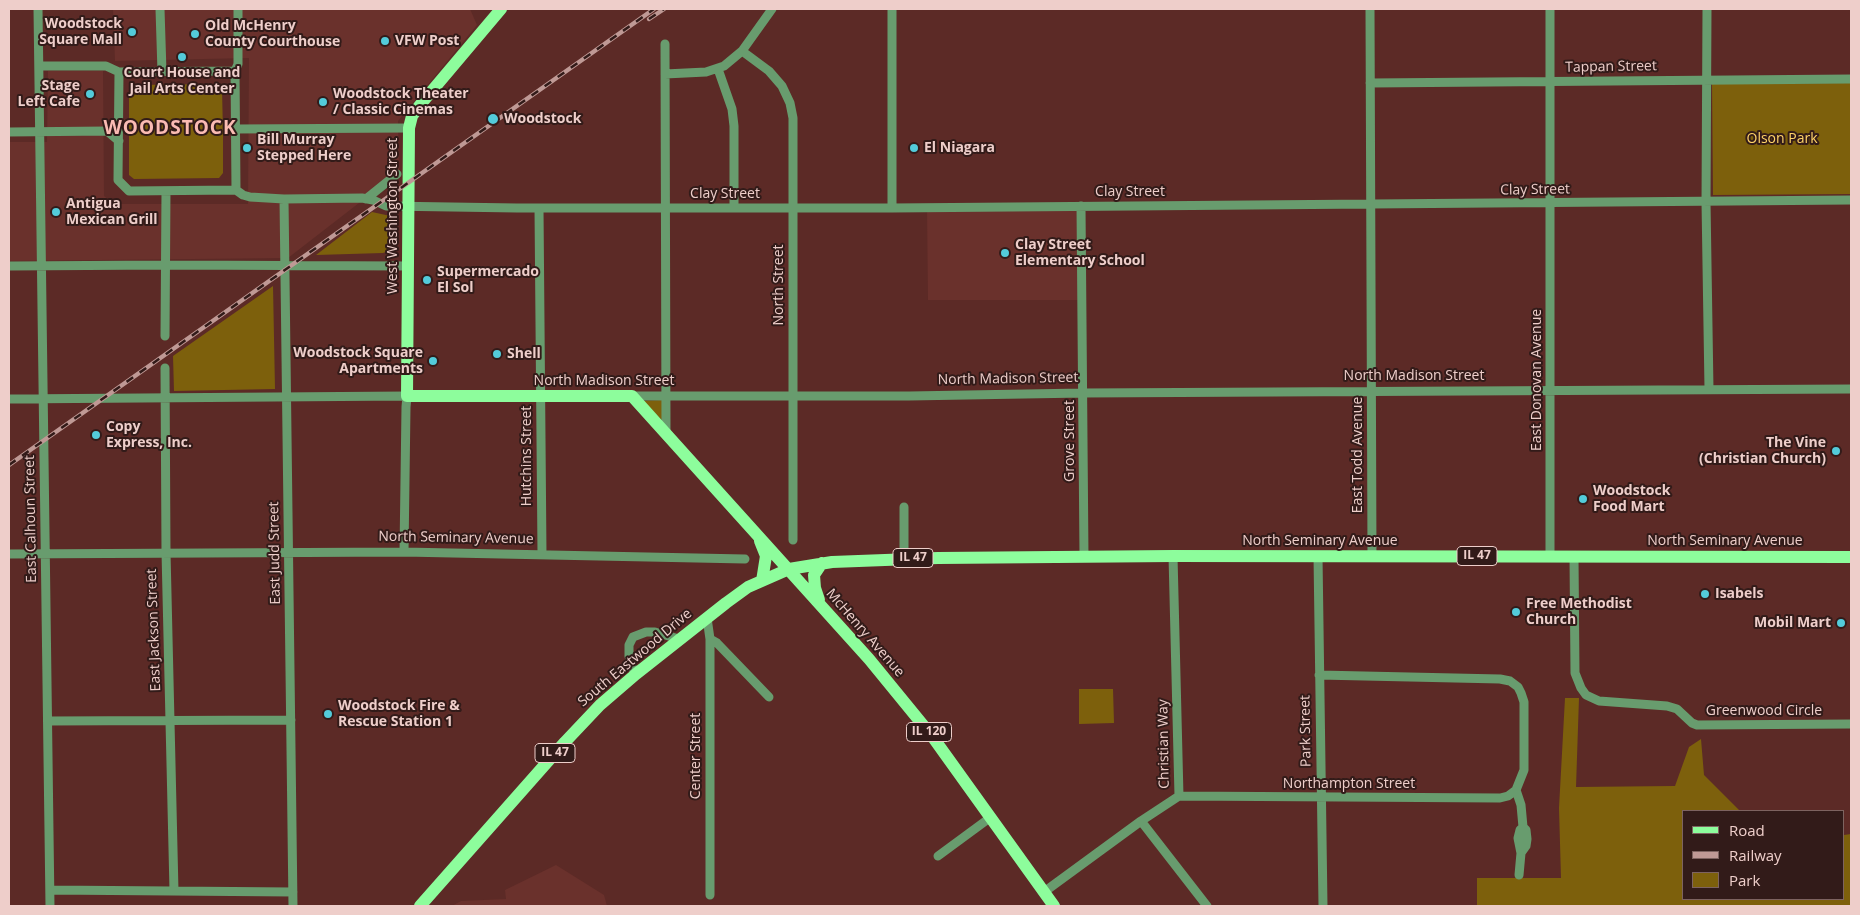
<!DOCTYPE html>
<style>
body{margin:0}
#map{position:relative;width:1860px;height:915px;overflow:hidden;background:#5c2a26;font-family:"Open Sans",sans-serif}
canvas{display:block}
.frame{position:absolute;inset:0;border:10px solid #eececa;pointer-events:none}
.legend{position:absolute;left:1682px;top:810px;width:162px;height:90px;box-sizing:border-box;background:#321b19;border:1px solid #7d6360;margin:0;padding:6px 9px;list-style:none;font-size:15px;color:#eececa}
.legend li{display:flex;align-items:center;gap:10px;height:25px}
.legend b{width:25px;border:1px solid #7d6360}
</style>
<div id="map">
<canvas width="1860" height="915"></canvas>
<div class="frame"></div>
<ul class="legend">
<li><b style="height:6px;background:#8dfd9c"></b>Road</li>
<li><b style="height:6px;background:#bf9995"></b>Railway</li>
<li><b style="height:14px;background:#7d600c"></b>Park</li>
</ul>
</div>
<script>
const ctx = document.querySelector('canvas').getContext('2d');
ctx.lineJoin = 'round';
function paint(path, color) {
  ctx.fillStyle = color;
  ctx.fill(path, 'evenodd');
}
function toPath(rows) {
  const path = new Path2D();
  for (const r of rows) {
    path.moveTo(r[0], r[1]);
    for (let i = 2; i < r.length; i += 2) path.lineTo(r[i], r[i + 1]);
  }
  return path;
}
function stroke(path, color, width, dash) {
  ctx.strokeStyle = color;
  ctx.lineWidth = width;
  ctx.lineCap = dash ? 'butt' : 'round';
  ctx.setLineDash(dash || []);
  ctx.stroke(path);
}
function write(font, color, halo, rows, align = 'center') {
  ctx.font = font + ' "Open Sans",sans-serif';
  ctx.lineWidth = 4;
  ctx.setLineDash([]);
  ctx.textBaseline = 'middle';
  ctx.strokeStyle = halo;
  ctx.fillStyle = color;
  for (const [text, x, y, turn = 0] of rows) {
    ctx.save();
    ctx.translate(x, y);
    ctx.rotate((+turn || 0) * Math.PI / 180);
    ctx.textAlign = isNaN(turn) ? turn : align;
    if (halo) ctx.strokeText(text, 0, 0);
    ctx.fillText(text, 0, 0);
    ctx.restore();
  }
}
paint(toPath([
 [113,9,470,9,477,25,398,121,399,172,288,258,9,261,9,142,47,142,48,71,103,71,104,196,114,204,248,204,249,58,115,61],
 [1081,206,1082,300,928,300,927,208],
 [556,865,604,895,607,906,452,906,461,901,506,899,505,890]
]), '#6a312c');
paint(toPath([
 [1851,83,1851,194,1713,195,1712,84],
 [219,84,222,88,223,133,223,173,219,178,134,179,129,175,129,88,134,85],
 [372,212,395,217,395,245,391,250,383,253,316,255],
 [273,286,275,389,174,391,173,356],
 [663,400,663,421,643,401],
 [1079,689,1113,689,1114,723,1079,724],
 [1565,698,1579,698,1576,787,1675,786,1689,747,1701,739,1704,775,1739,810,1755,811,1684,811,1684,899,1844,899,1844,835,1851,834,1851,906,1477,906,1477,878,1561,878,1559,808]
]), '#7d600c');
stroke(toPath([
 [38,9,50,906],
 [160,9,162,72],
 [892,9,892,208],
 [1370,9,1372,556],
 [1550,9,1550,556],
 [1707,9,1706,202,1709,389],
 [665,44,666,433],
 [742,51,769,71,782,86,790,103,793,118,793,540],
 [39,66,106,66,119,72,235,71],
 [718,69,732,109,734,126,734,208],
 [119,72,118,180,129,191,236,190],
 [665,74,706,72,724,66,742,51,772,9],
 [1370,83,1851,79],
 [236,129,409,128],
 [9,132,107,131,119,141],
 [236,190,243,195,250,197,284,199,362,198,373,200,386,206,517,208,892,208,1851,200],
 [236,190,235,71,238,64,238,9],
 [284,199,293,906],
 [366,199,397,174],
 [1081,206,1084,557],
 [539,208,542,554],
 [9,266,166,265,408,266],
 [165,336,166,191],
 [165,368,166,552,174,891],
 [632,396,909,396,1083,393,1851,389],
 [9,399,407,396,406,407,404,552],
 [904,507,904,558],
 [9,554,404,552,745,559],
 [1318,556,1323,906],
 [1574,556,1575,673,1581,688,1586,695,1599,701,1667,706,1677,709,1692,723,1697,725,1851,724],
 [707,618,710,639,710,895],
 [710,639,717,643,769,697],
 [636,674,631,665,629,656,629,645,633,637,646,632,655,632,679,639],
 [1319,675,1500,679,1510,681,1518,687,1521,693,1524,702,1524,770,1516,790,1521,805,1523,827,1526,830,1527,839,1526,846,1521,853,1519,875],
 [48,721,291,720],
 [1179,796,1500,798,1508,796,1516,790],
 [1141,821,1207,906],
 [1521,853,1518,838,1520,830,1523,827],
 [938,856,991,817],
 [50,890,293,892],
 [1044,892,1141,821,1179,796,1173,556]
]), '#689c6e', 9);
stroke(toPath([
 [501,9,420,105,412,116,409,128,407,396,632,396,869,659,932,736,1054,906],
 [760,541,766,556,762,581],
 [819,600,815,588,814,575,822,563],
 [420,906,565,742,600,705,636,674,726,603,748,587,789,569,832,562,938,558,1173,556,1851,557]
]), '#8dfd9c', 12);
const rail = toPath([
 [649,19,664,9],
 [9,465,654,9]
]);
stroke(rail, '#bf9995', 4.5);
stroke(rail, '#321b19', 2.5, [8]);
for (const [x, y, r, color] of [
 [132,32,5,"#53cbda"],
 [195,34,5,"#53cbda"],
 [385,41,5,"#53cbda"],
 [182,57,5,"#53cbda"],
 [90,94,5,"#53cbda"],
 [323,102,5,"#53cbda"],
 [493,119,6,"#53cbda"],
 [247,148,5,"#53cbda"],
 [914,148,5,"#53cbda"],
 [56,212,5,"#53cbda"],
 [1005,253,5,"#53cbda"],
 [427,280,5,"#53cbda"],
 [497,354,5,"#53cbda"],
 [433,361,5,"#53cbda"],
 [96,435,5,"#53cbda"],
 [1836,451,5,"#53cbda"],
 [1583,499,5,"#53cbda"],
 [1705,594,5,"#53cbda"],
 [1516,612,5,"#53cbda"],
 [1841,623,5,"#53cbda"],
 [328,714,5,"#53cbda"]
]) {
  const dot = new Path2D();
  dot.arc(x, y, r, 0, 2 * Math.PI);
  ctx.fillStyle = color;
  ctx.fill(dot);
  stroke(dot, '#321b19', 2);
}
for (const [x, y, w] of [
 [1477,556,40],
 [913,558,40],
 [929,732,45],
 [555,753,40]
]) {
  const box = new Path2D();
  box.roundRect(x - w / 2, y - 9.5, w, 19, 4);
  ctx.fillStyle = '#321b19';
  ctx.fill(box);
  stroke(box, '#eececa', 1);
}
write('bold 12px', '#eececa', null, [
 ["IL 47",1477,556],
 ["IL 47",913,558],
 ["IL 120",929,732],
 ["IL 47",555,753]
]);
write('bold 14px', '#eececa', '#321b19', [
 ["Woodstock",122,24,"right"],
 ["Square Mall",122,40,"right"],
 ["Old McHenry",205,26],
 ["County Courthouse",205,42],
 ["VFW Post",395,41],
 ["Court House and",182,73,"center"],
 ["Jail Arts Center",182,89,"center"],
 ["Stage",80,86,"right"],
 ["Left Cafe",80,102,"right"],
 ["Woodstock Theater",333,94],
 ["/ Classic Cinemas",333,110],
 ["Woodstock",504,119],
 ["Bill Murray",257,140],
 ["Stepped Here",257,156],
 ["El Niagara",924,148],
 ["Antigua",66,204],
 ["Mexican Grill",66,220],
 ["Clay Street",1015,245],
 ["Elementary School",1015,261],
 ["Supermercado",437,272],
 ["El Sol",437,288],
 ["Woodstock Square",423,353,"right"],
 ["Apartments",423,369,"right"],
 ["Shell",507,354],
 ["Copy",106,427],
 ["Express, Inc.",106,443],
 ["The Vine",1826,443,"right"],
 ["(Christian Church)",1826,459,"right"],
 ["Woodstock",1593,491],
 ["Food Mart",1593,507],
 ["Isabels",1715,594],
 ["Free Methodist",1526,604],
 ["Church",1526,620],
 ["Mobil Mart",1831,623,"right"],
 ["Woodstock Fire &",338,706],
 ["Rescue Station 1",338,722]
], 'left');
write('14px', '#eececa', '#321b19', [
 ["Tappan Street",1611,67,-1],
 ["Clay Street",1535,190,-1],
 ["Clay Street",1130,192],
 ["Clay Street",725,194],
 ["West Washington Street",393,216,-90],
 ["North Street",779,285,-90],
 ["North Madison Street",1414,376],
 ["North Madison Street",1008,379,-1],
 ["East Donovan Avenue",1537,380,-90],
 ["North Madison Street",604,381],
 ["Grove Street",1070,441,-90],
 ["East Todd Avenue",1358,455,-90],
 ["Hutchins Street",527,456,-90],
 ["East Calhoun Street",31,519,-91],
 ["North Seminary Avenue",456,538,1],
 ["North Seminary Avenue",1320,541],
 ["North Seminary Avenue",1725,541],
 ["East Judd Street",275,553,-91],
 ["East Jackson Street",154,630,-92],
 ["McHenry Avenue",865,633,49],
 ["South Eastwood Drive",635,658,-40],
 ["Greenwood Circle",1764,711],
 ["Park Street",1306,731,-91],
 ["Christian Way",1164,744,-91],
 ["Center Street",696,756,-90],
 ["Northampton Street",1349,784]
]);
write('14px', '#ffd369', '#321b19', [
 ["Olson Park",1782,139]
]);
ctx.letterSpacing = '1px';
write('bold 19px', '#fabbb3', '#321b19', [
 ["WOODSTOCK",170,129]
]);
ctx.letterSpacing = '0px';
</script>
